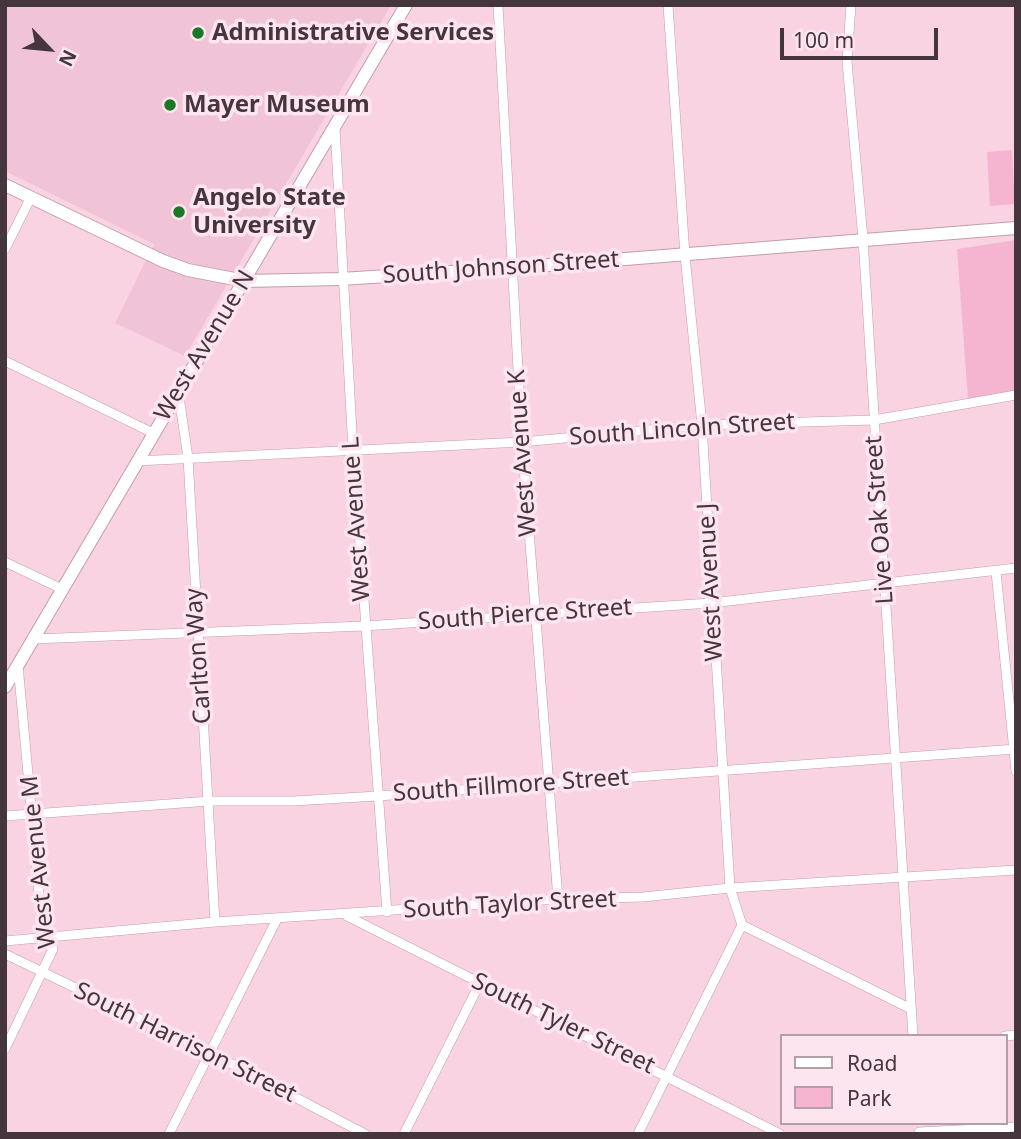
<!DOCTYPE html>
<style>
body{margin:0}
#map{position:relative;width:1021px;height:1139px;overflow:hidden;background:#fad3e3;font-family:"Noto Sans",sans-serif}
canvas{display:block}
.frame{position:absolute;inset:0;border:7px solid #45353c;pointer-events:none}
.legend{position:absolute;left:780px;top:1034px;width:228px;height:91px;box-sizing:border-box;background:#fde5ef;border:2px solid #b39fa7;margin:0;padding:9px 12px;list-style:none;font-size:21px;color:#45353c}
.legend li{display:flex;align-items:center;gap:14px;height:35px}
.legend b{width:35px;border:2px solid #b39fa7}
.north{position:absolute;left:14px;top:14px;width:70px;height:70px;-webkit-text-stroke:5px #fde5ef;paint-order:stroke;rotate:116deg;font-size:19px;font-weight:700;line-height:28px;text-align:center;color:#45353c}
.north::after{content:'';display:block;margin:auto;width:24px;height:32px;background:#45353c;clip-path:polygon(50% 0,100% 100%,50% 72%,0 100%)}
.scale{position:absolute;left:780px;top:28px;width:158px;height:32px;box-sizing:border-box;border:4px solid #45353c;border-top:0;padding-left:9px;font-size:21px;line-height:24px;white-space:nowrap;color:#45353c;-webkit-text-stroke:5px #fde5ef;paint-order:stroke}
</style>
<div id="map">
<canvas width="1021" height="1139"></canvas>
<div class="frame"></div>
<ul class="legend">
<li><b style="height:9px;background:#fff"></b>Road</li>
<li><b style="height:19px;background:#f5b5d0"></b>Park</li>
</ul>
<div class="north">N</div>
<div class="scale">100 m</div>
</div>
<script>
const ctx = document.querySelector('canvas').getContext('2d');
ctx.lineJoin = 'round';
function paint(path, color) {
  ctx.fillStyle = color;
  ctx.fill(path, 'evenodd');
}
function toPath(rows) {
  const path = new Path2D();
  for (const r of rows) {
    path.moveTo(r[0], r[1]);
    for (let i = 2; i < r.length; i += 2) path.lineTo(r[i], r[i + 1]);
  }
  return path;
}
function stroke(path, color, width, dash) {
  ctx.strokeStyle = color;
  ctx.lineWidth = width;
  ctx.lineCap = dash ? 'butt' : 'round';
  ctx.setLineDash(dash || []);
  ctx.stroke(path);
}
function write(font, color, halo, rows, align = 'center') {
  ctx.font = font + ' "Noto Sans",sans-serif';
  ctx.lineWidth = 7;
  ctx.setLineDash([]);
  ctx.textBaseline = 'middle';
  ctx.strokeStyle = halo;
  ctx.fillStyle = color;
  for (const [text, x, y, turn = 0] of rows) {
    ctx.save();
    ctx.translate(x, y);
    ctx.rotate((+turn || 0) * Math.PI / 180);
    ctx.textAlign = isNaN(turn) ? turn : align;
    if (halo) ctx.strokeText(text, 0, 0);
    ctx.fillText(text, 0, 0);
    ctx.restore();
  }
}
paint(toPath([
 [5,5,391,5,185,356,115,323,154,244,5,171]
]), '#f0c3d6');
paint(toPath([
 [1012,150,1015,204,990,206,987,152],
 [1016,240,1016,393,968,399,957,249]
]), '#f5b5d0');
const street = toPath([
 [498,5,522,442,558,899],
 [851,5,847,62,863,239,913,1036],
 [335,128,353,450,387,912],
 [5,249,31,197],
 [5,361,153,433],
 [178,390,188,458,215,922],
 [137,461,522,442,702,425,874,420,1016,395],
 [5,562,62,589],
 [996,572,1016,771],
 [33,639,364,626,711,603,1016,568],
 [5,816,210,801,293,801,378,796,1016,749],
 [347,916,780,1134],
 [742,925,911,1009],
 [5,941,215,922,558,899,643,897,730,888,1016,870],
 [5,954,209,1052,365,1134],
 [1005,1036,1016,1035],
 [5,1049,53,949,43,937,18,665],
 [919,1132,1016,1127],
 [169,1134,277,919],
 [404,1134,480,983],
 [638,1134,742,925,730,888,702,425,685,256,668,5]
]);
const secondary = toPath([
 [5,185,163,261,188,270,245,281,341,279,512,268,1016,228],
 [5,687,406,5]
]);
stroke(street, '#c29dac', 10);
stroke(secondary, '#c29dac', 14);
stroke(street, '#fff', 9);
stroke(secondary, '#fff', 12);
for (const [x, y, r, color] of [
 [198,33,7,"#1a7726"],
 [170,105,7,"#1a7726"],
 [179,212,7,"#1a7726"]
]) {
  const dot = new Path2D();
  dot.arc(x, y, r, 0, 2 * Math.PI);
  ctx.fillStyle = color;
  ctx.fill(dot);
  stroke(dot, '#fde5ef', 2.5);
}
write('bold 24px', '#45353c', '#fde5ef', [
 ["Administrative Services",212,33],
 ["Mayer Museum",184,105],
 ["Angelo State",193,198],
 ["University",193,226]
], 'left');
write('24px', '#45353c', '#fde5ef', [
 ["South Johnson Street",501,268,-4],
 ["West Avenue N",205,346,-59],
 ["South Lincoln Street",682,430,-4],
 ["West Avenue K",523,453,-94],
 ["West Avenue L",357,519,-94],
 ["Live Oak Street",880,520,-94],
 ["West Avenue J",711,582,-93],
 ["South Pierce Street",525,615,-4],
 ["Carlton Way",199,656,-94],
 ["South Fillmore Street",511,786,-4],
 ["West Avenue M",39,862,-96],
 ["South Taylor Street",510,905,-3],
 ["South Tyler Street",563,1024,26],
 ["South Harrison Street",185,1043,26]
]);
</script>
